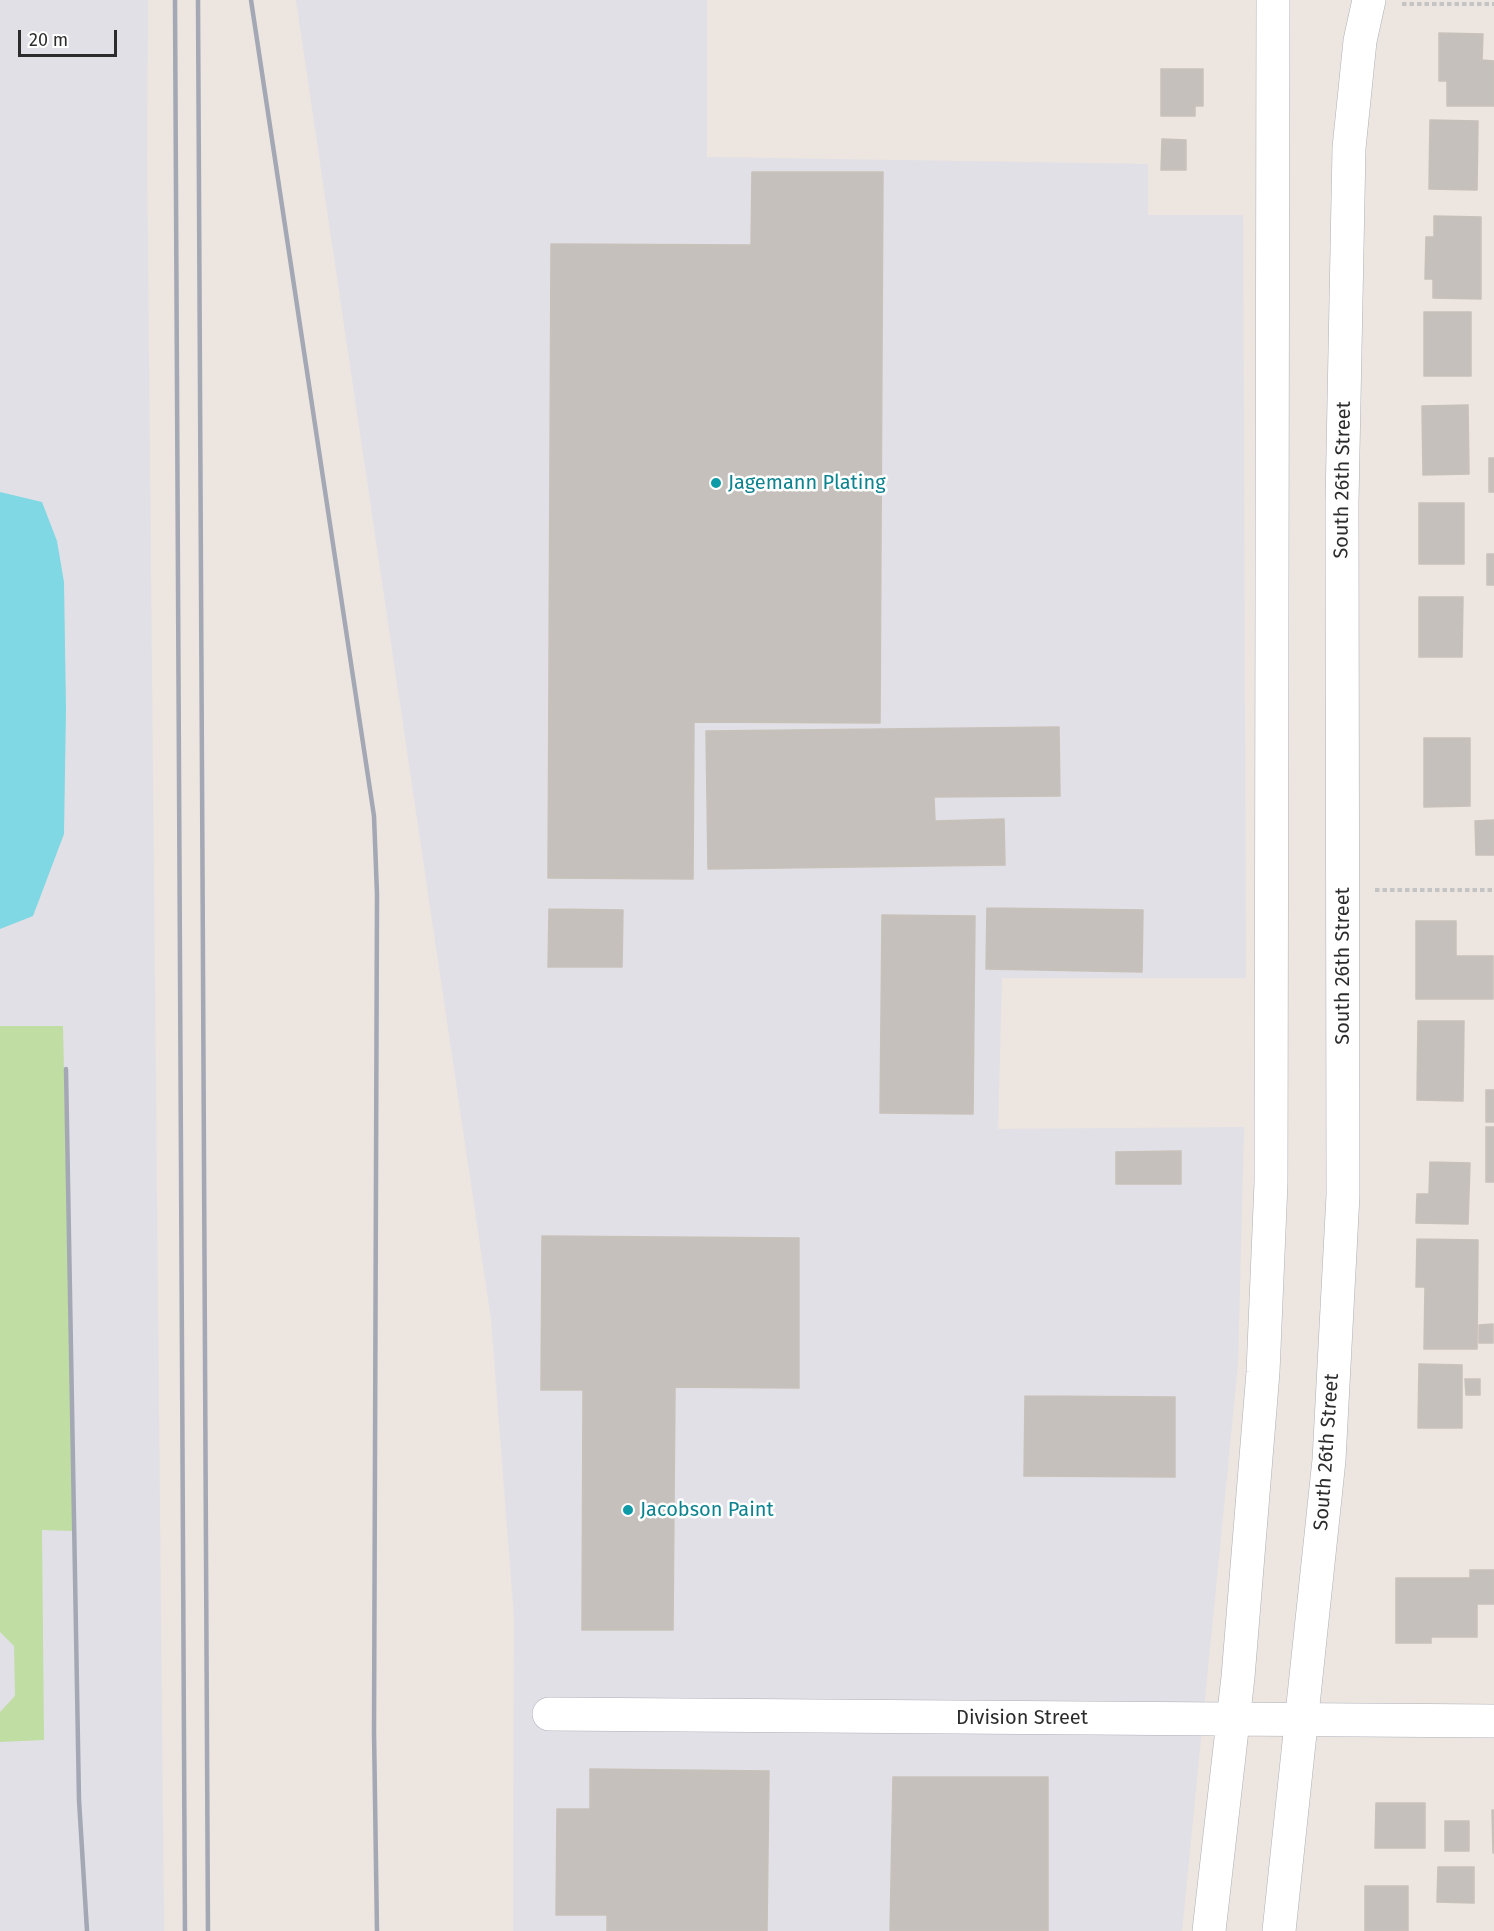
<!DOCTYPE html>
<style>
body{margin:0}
#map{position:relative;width:1494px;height:1931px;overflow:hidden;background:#ece5e0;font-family:"Fira Sans",sans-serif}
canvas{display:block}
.scale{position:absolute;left:18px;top:30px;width:99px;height:27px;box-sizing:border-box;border:3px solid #2c2c2c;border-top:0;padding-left:8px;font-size:18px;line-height:21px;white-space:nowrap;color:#2c2c2c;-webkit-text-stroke:4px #fff;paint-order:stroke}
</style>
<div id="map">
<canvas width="1494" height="1931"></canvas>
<div class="scale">20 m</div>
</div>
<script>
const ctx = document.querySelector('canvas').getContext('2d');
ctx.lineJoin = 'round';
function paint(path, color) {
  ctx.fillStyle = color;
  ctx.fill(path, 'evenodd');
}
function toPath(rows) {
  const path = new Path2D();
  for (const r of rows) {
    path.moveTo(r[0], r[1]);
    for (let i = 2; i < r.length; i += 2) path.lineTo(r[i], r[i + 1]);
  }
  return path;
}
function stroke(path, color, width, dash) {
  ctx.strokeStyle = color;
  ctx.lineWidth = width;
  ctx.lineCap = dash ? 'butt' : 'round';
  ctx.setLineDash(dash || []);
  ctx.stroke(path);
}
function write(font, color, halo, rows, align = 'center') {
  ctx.font = font + ' "Fira Sans",sans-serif';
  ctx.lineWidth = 5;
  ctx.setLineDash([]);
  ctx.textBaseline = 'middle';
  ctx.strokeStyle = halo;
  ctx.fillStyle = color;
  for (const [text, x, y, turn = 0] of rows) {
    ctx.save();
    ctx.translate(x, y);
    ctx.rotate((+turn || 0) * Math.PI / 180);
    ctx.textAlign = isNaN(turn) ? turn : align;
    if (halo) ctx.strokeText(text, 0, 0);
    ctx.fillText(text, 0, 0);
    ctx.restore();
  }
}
paint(toPath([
 [0,0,148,0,147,156,164,1931,0,1931],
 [296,0,707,0,707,157,1148,164,1148,215,1243,215,1246,978,1002,978,998,1129,1244,1127,1238,1364,1182,1931,513,1931,514,1617,491,1319]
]), '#e1e0e6');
paint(toPath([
 [0,1026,63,1026,74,1531,42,1530,44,1740,0,1742,0,1712,15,1696,14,1646,0,1632]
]), '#c0dda3');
paint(toPath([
 [0,492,42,502,57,541,64,582,66,709,64,834,33,916,0,929]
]), '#7fd8e3');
const building = toPath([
 [1439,33,1483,34,1482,60,1494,61,1494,106,1447,106,1447,81,1439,81,1439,33],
 [1161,69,1203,69,1203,106,1195,106,1195,116,1161,116,1161,69],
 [1430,120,1478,121,1477,190,1429,189,1430,120],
 [1162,139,1186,140,1186,170,1161,170,1162,139],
 [752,172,883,172,880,723,694,722,693,879,548,878,551,244,751,245,752,172],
 [1434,216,1481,217,1481,299,1433,298,1433,279,1425,279,1426,237,1434,237,1434,216],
 [1424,312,1471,312,1471,376,1424,376,1424,312],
 [1468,405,1469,474,1423,475,1422,406,1468,405],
 [1489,458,1494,458,1494,492,1489,492,1489,458],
 [1419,503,1464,503,1464,564,1419,564,1419,503],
 [1487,554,1494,554,1494,585,1487,585,1487,554],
 [1419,597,1463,597,1462,657,1419,657,1419,597],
 [1059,727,1060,796,934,797,935,821,1004,819,1005,865,708,869,706,731,1059,727],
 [1424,738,1470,738,1470,806,1424,807,1424,738],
 [1494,820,1494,855,1476,855,1475,821,1494,820],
 [987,908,1143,910,1142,972,986,969,987,908],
 [549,909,623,910,622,967,548,967,549,909],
 [882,915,975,916,973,1114,880,1113,882,915],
 [1416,921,1456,921,1456,956,1493,956,1493,999,1416,999,1416,921],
 [1418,1021,1464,1021,1463,1101,1417,1100,1418,1021],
 [1486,1090,1494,1090,1494,1122,1486,1122,1486,1090],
 [1486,1127,1494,1127,1494,1182,1486,1182,1486,1127],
 [1181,1151,1181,1184,1116,1184,1116,1152,1181,1151],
 [1430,1162,1470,1163,1468,1224,1416,1223,1417,1194,1429,1194,1430,1162],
 [542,1236,799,1238,799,1388,675,1387,673,1630,582,1630,583,1390,541,1390,542,1236],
 [1417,1239,1478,1240,1477,1349,1424,1349,1425,1287,1416,1287,1417,1239],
 [1493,1324,1493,1343,1479,1343,1479,1325,1493,1324],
 [1419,1364,1462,1365,1462,1428,1418,1428,1419,1364],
 [1465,1379,1480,1379,1480,1395,1466,1395,1465,1379],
 [1025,1396,1175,1397,1175,1477,1024,1476,1025,1396],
 [1470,1570,1494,1570,1494,1604,1477,1604,1477,1637,1431,1637,1431,1643,1396,1643,1396,1578,1470,1578,1470,1570],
 [590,1769,769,1771,767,1931,607,1931,607,1915,556,1915,557,1809,590,1809,590,1769],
 [893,1777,1048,1777,1048,1931,890,1931,893,1777],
 [1376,1803,1425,1803,1425,1848,1375,1848,1376,1803],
 [1492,1810,1494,1810,1494,1853,1493,1853,1492,1810],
 [1445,1821,1469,1821,1469,1851,1445,1851,1445,1821],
 [1438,1867,1474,1867,1474,1903,1437,1902,1438,1867],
 [1365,1886,1408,1886,1408,1931,1365,1931,1365,1886]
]);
paint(building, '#c5c0bb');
stroke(building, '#c8c1ba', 1.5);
const minor = toPath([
 [549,1714,1494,1721],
 [1209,1931,1238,1677,1263,1372,1271,1183,1273,0],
 [1279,1931,1329,1460,1343,1195,1342,502,1349,148,1360,41,1369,0]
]);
stroke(minor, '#adb0b7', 34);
stroke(toPath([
 [1402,4,1494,4],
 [1375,890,1494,890]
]), '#c4c4c4', 4, [4.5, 3]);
stroke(minor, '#fff', 33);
stroke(toPath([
 [175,0,185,1931],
 [198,0,208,1931],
 [251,0,374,816,377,894,374,1731,377,1931],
 [66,1069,79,1800,87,1931]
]), '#a3a8b4', 4.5);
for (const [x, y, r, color] of [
 [716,483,6,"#0f9aa8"],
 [628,1510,6,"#0f9aa8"]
]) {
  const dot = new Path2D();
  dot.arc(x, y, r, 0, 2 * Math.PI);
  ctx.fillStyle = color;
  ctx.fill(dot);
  stroke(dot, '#fff', 2);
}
write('20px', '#2c2c2c', '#fff', [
 ["South 26th Street",1343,480,-89],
 ["South 26th Street",1343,966,-90],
 ["South 26th Street",1327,1452,-86],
 ["Division Street",1022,1718]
]);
write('20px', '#0d838f', '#fff', [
 ["Jagemann Plating",728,483],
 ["Jacobson Paint",640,1510]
], 'left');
</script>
